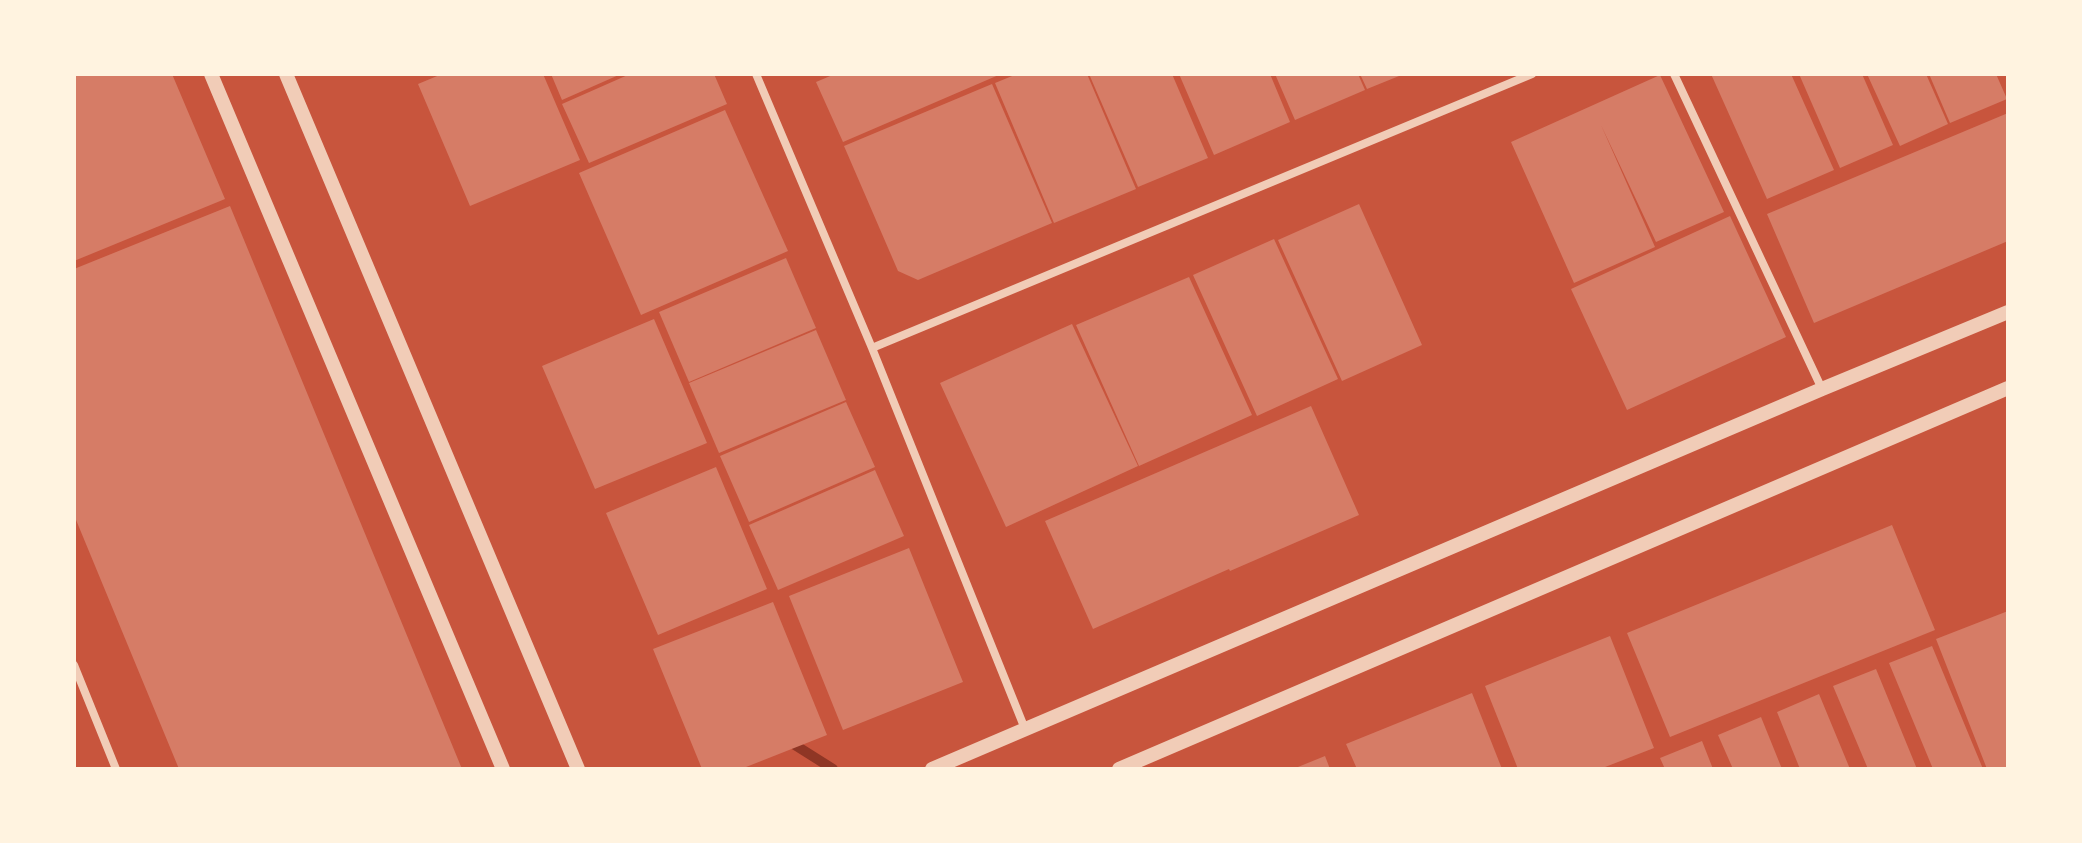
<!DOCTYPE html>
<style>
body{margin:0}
#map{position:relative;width:2082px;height:843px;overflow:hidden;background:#c8553d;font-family:Cabin,sans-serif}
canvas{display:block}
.frame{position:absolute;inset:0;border:76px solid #fff3e0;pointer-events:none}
</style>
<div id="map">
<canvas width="2082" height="843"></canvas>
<div class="frame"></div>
</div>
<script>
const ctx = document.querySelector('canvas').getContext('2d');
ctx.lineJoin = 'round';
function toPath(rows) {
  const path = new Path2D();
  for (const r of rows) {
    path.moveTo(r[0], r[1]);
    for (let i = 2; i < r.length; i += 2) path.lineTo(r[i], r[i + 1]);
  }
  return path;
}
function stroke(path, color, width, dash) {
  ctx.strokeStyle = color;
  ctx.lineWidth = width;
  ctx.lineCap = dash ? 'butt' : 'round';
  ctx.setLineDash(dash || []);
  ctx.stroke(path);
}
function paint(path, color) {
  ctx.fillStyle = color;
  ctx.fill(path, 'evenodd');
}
stroke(toPath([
 [787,740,833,769]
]), '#8f3625', 10);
paint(toPath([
 [74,74,172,74,225,199,74,261],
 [442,74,543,74,580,160,470,206,418,84],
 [551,74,621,74,562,100],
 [630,74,714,74,727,104,589,163,562,104],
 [835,74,1001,74,843,142,816,82],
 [1017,74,1087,74,1136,189,1054,223,995,83],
 [1089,74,1172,74,1208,158,1138,187],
 [1179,74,1270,74,1290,122,1214,155],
 [1275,74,1358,74,1365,90,1295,120],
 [1360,74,1404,74,1367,89],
 [1711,74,1791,74,1834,170,1767,199],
 [1799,74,1862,74,1893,145,1840,168],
 [1867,74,1926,74,1948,124,1900,146],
 [1929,74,1996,74,2007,99,1950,123],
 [1660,75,1724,212,1656,242,1601,125,1655,247,1574,283,1511,142],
 [992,84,1052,223,918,280,898,271,844,146],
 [725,110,788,251,641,315,579,173],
 [2008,113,2008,241,1814,323,1767,214],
 [1359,204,1422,345,1342,381,1278,240],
 [230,206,462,769,179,769,74,515,74,269],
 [1730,216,1786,337,1627,410,1571,289],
 [1274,239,1338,379,1257,416,1193,275],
 [786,258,816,328,689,382,659,312],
 [1189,277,1252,415,1139,466,1076,325],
 [654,319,707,443,595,489,542,366],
 [1072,324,1138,466,1006,527,940,383],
 [816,330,846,400,719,453,689,383],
 [846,402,875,467,749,522,720,456],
 [1311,406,1359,515,1230,571,1229,569,1093,629,1045,521],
 [716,467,767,589,658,635,606,513],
 [875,470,904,536,778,590,749,525],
 [1892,525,1935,630,1670,737,1627,633],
 [909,548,963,682,843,730,789,596],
 [773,602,827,735,741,769,702,769,653,649],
 [2008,611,2008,768,1987,769,1936,639],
 [1610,636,1654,748,1600,769,1518,769,1485,686],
 [1932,646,1983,769,1933,769,1889,663],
 [1876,669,1917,769,1868,769,1833,686],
 [1472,693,1502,769,1357,769,1346,744],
 [1819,694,1850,769,1800,769,1777,712],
 [1761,717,1782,769,1733,769,1718,735],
 [1702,741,1713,769,1665,769,1660,758],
 [1325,756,1330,769,1293,769]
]), '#d67c66');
stroke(toPath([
 [756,74,872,348,1025,729],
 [1674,74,1822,389],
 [872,348,1532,74],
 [74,665,116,769]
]), '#f1ccb7', 8);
stroke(toPath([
 [211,74,503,769],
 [286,74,578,769],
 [932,769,1822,389,2008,312],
 [1119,769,2008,388]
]), '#f1ccb7', 14);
</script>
